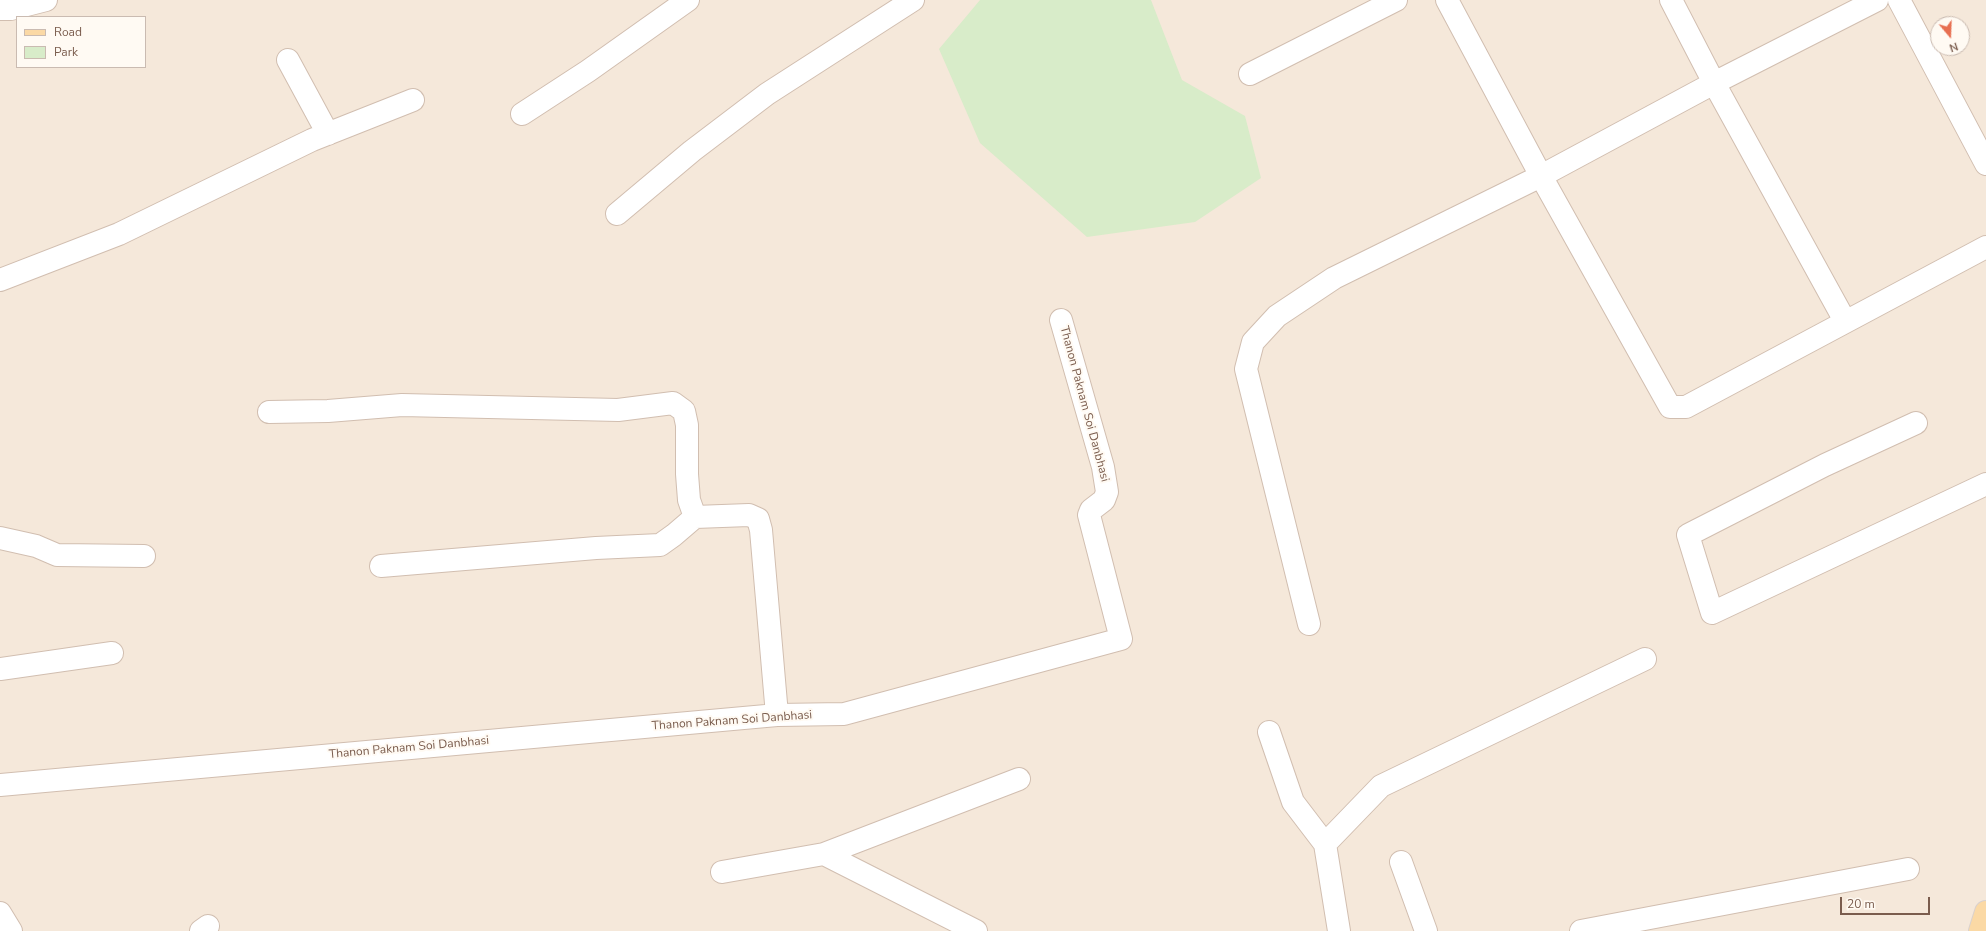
<!DOCTYPE html>
<style>
body{margin:0}
#map{position:relative;width:1986px;height:931px;overflow:hidden;background:#fdf6ec;font-family:"Nunito Sans",sans-serif}
canvas{display:block}
.legend{position:absolute;left:16px;top:16px;width:130px;height:52px;box-sizing:border-box;background:#fffaf3;border:1px solid #cabbb1;margin:0;padding:5px 7px;list-style:none;font-size:12px;color:#7a5c4d}
.legend li{display:flex;align-items:center;gap:8px;height:20px}
.legend b{width:20px;border:1px solid #cabbb1}
.north{position:absolute;left:1930px;top:16px;width:40px;height:40px;box-sizing:border-box;background:#fffaf3;border:1px solid #cabbb1;border-radius:50%;rotate:161deg;font-size:11px;font-weight:700;line-height:16px;text-align:center;color:#7a5c4d}
.north::after{content:'';display:block;margin:auto;width:14px;height:18px;background:#e76f51;clip-path:polygon(50% 0,100% 100%,50% 72%,0 100%)}
.scale{position:absolute;left:1840px;top:897px;width:90px;height:18px;box-sizing:border-box;border:2px solid #7a5c4d;border-top:0;padding-left:5px;font-size:12px;line-height:14px;white-space:nowrap;color:#7a5c4d;-webkit-text-stroke:3px #fffaf3;paint-order:stroke}
</style>
<div id="map">
<canvas width="1986" height="931"></canvas>
<ul class="legend">
<li><b style="height:5px;background:#fbd9a5"></b>Road</li>
<li><b style="height:11px;background:#d8ecc9"></b>Park</li>
</ul>
<div class="north">N</div>
<div class="scale">20 m</div>
</div>
<script>
const ctx = document.querySelector('canvas').getContext('2d');
ctx.lineJoin = 'round';
function paint(path, color) {
  ctx.fillStyle = color;
  ctx.fill(path, 'evenodd');
}
function toPath(rows) {
  const path = new Path2D();
  for (const r of rows) {
    path.moveTo(r[0], r[1]);
    for (let i = 2; i < r.length; i += 2) path.lineTo(r[i], r[i + 1]);
  }
  return path;
}
function stroke(path, color, width, dash) {
  ctx.strokeStyle = color;
  ctx.lineWidth = width;
  ctx.lineCap = dash ? 'butt' : 'round';
  ctx.setLineDash(dash || []);
  ctx.stroke(path);
}
function write(font, color, halo, rows, align = 'center') {
  ctx.font = font + ' "Nunito Sans",sans-serif';
  ctx.lineWidth = 4;
  ctx.setLineDash([]);
  ctx.textBaseline = 'middle';
  ctx.strokeStyle = halo;
  ctx.fillStyle = color;
  for (const [text, x, y, turn = 0] of rows) {
    ctx.save();
    ctx.translate(x, y);
    ctx.rotate((+turn || 0) * Math.PI / 180);
    ctx.textAlign = isNaN(turn) ? turn : align;
    if (halo) ctx.strokeText(text, 0, 0);
    ctx.fillText(text, 0, 0);
    ctx.restore();
  }
}
paint(toPath([
 [0,0,1986,0,1986,931,0,931],
 [17,17,145,17,145,67,17,67],
 [1938,24,1962,24,1962,48,1938,48]
]), '#f5e8da');
paint(toPath([
 [980,0,1151,0,1182,80,1245,116,1261,178,1195,222,1087,237,980,143,939,49]
]), '#d8ecc9');
const minor = toPath([
 [1447,0,1541,176,1670,407,1686,407,1986,247],
 [1671,0,1714,83,1845,321],
 [1899,0,1986,164],
 [0,9,11,9,46,0],
 [288,60,328,134],
 [1250,74,1396,0],
 [522,114,588,71,688,0],
 [617,214,692,151,767,94,913,0],
 [0,280,119,234,312,140,413,100],
 [269,412,328,411,402,405,618,410,673,403,684,411,687,425,687,474,689,500,695,517,749,515,758,519,761,530,777,715],
 [1916,423,1825,465,1688,535,1712,613,1986,484],
 [0,538,36,546,57,555,144,556],
 [381,566,596,548,660,545,674,535,695,517],
 [1309,624,1246,369,1253,342,1277,316,1334,278,1541,176,1714,83,1877,0],
 [0,669,112,653],
 [1269,732,1293,802,1325,844],
 [0,785,777,715,844,714,1121,639,1089,515,1091,510,1104,500,1107,492,1103,467,1061,320],
 [824,854,1019,779],
 [1401,862,1426,931],
 [722,872,824,854,976,931],
 [0,913,11,931],
 [201,931,208,926],
 [1339,931,1325,844,1381,786,1645,659],
 [1581,931,1908,869]
]);
const major = toPath([
 [1980,931,1986,912]
]);
stroke(minor, '#d1beb0', 24);
stroke(major, '#dad1cd', 24);
stroke(minor, '#fff', 22);
stroke(major, '#fbd9a5', 22);
write('12px', '#7a5c4d', '#fffaf3', [
 ["Thanon Paknam Soi Danbhasi",1084,404,75],
 ["Thanon Paknam Soi Danbhasi",732,721,-4],
 ["Thanon Paknam Soi Danbhasi",409,748,-5]
]);
</script>
